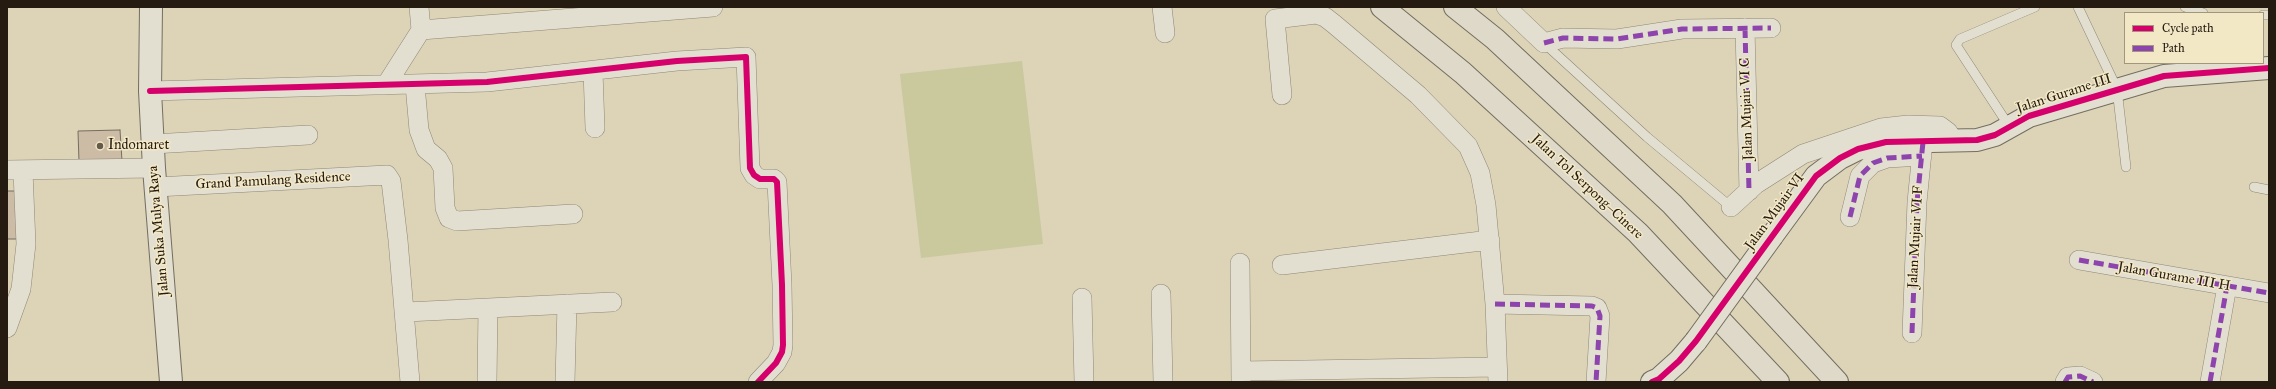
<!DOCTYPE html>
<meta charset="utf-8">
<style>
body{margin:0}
#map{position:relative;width:2276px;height:389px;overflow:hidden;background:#ddd3b7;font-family:"IM FELL Great Primer",serif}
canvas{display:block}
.frame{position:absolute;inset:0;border:8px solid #251b11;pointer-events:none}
.legend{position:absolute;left:2124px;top:12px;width:140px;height:52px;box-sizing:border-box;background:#f3e8c6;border:1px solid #a1967e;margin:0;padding:5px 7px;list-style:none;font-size:12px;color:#251b11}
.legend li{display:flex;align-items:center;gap:8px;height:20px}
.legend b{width:20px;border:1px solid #a1967e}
</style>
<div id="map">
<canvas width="2276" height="389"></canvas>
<div class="frame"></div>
<ul class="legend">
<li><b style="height:5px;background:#d6006c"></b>Cycle path</li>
<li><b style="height:5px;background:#8e44ad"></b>Path</li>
</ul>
</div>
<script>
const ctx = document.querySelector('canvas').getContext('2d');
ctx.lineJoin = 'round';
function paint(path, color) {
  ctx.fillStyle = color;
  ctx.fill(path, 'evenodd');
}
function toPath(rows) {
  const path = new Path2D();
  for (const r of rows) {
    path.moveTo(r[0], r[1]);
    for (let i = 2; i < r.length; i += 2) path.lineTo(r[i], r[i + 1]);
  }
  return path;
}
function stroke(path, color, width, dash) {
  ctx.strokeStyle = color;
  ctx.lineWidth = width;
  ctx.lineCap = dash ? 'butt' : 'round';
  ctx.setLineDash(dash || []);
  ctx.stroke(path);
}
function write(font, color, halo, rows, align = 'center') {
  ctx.font = font + ' "IM FELL Great Primer",serif';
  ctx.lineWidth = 3;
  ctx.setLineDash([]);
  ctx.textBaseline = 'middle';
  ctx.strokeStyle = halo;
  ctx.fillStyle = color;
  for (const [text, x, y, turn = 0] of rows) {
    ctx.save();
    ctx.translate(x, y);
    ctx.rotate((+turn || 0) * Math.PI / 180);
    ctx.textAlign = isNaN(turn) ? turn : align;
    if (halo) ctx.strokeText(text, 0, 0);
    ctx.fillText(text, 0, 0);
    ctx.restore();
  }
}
paint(toPath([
 [1022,61,1043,244,921,258,900,74]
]), '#c9c99d');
const building = toPath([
 [120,130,122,161,79,162,78,131,120,130],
 [7,191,20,191,20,239,7,239,7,191]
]);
paint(building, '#ccbba5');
stroke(building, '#746e60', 1);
const lane = toPath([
 [2078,7,2117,89,2126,167],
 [2185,7,2203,13],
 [2263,15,2269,15],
 [1544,43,1647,137,1731,207],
 [2009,126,1956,45,1960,39,2035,7],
 [2254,187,2269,190]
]);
const street = toPath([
 [419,7,421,30],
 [1162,7,1165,33],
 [1506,7,1544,43,1563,38,1617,39,1682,29,1771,28],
 [1745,28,1749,191],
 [421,30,713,7],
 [593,71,595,128],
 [386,85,421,30],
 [415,85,419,130,426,149,438,159,443,168,445,208,449,218,457,221,573,214],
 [150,91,487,82,677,61,746,57,750,168,754,175,760,179,774,179,777,182,782,285,783,345,782,352,776,363,758,382],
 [1282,95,1275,19,1316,14,1325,17,1334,24,1418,95,1468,146,1480,173,1486,205,1495,304,1498,382],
 [153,144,308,135],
 [7,170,154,168],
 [156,187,387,175,391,181,398,240,410,382],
 [1731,207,1756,184,1803,154,1881,128,1908,125,1940,126,1948,132,1953,140],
 [1850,217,1860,176,1873,163,1887,158,1922,156],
 [2079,260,2269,293],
 [1240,263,1241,382],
 [1282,265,1490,240],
 [1161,294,1163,382],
 [1082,298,1084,382],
 [1495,304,1592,306,1597,308,1600,316,1596,382],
 [406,312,612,302],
 [7,328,21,289,26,244,23,171],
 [1912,333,1917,202,1923,142],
 [1241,371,1497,367],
 [487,382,488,308],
 [565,382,567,304],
 [2065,382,2068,377,2080,376,2093,382],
 [2210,382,2227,286]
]);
const secondary = toPath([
 [151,7,150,91,154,168,171,382],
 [1772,236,1816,176,1840,158,1858,149,1886,142,1977,140,1995,135,2029,116,2164,76,2269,68],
 [1652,382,1659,379,1679,361,1696,341]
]);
const highway = toPath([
 [1382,7,1463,73,1638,233,1778,382],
 [1455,7,1495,39,1672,204,1837,382]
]);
stroke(lane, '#8e8776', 10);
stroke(street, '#8e8776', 20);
stroke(secondary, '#746e60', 24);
stroke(highway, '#746e60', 24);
stroke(lane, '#e3dfd0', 9);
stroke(street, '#e3dfd0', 19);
stroke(secondary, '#e3dfd0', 22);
stroke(highway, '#ded9c9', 22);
const secondaryBridge = toPath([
 [1696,341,1772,236]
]);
stroke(secondaryBridge, '#746e60', 24, []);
stroke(secondaryBridge, '#e3dfd0', 22);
stroke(toPath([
 [1745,28,1749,191],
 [1544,43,1563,38,1617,39,1682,29,1771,28],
 [1850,217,1860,176,1873,163,1887,158,1922,156],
 [2079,260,2269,293],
 [1495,304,1592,306,1597,308,1600,316,1596,382],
 [1912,333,1917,202,1923,142],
 [2065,382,2068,377,2080,376,2093,382],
 [2210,382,2227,286]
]), '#8e44ad', 5, [10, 5]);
stroke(toPath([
 [150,91,487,82,677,61,746,57,750,168,754,175,760,179,774,179,777,182,782,285,783,345,782,352,776,363,758,382],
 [1652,382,1659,379,1679,361,1696,341,1816,176,1840,158,1858,149,1886,142,1977,140,1995,135,2029,116,2164,76,2269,68]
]), '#d6006c', 6);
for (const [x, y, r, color] of [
 [100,146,4,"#655b4b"]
]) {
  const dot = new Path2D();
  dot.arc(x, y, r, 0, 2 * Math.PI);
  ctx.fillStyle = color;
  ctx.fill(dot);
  stroke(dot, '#f3e8c6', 1.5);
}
write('14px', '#251b11', '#f3e8c6', [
 ["Jalan Gurame III",2064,94,-18],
 ["Jalan Mujair VI C",1747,109,-92],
 ["Grand Pamulang Residence",273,181,-3],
 ["Jalan Tol Serpong–Cinere",1587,187,43],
 ["Jalan Mujair VI",1775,212,-54],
 ["Jalan Suka Mulya Raya",159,231,-95],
 ["Jalan Mujair VI F",1916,237,-87],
 ["Jalan Gurame III H",2174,277,10]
]);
write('14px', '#251b11', '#f3e8c6', [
 ["Indomaret",108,146]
], 'left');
</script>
